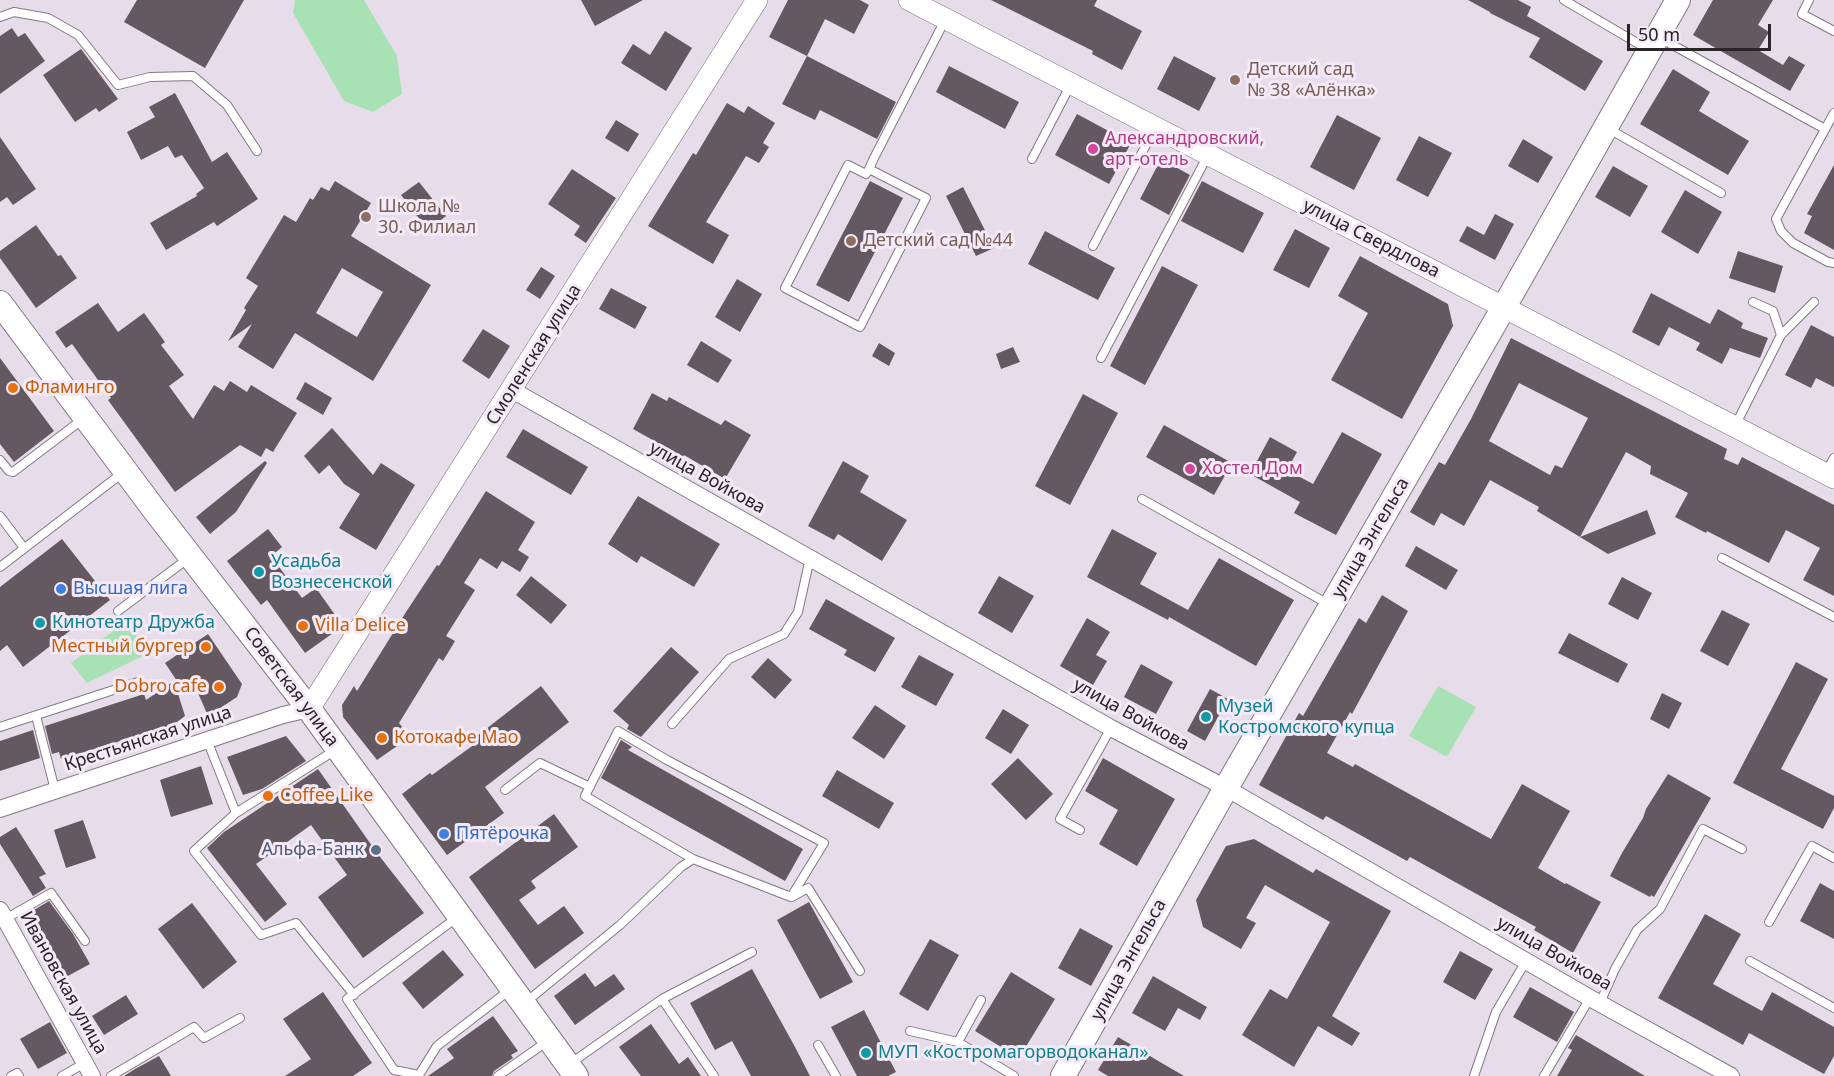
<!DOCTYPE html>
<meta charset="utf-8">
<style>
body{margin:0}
#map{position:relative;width:1834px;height:1076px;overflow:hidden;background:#e7dce9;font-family:"Noto Sans",sans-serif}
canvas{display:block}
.scale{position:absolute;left:1627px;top:24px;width:144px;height:27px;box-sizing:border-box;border:3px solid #282428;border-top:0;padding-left:8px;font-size:18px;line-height:21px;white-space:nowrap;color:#282428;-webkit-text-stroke:4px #f4e9f6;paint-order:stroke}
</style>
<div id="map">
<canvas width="1834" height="1076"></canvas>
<div class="scale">50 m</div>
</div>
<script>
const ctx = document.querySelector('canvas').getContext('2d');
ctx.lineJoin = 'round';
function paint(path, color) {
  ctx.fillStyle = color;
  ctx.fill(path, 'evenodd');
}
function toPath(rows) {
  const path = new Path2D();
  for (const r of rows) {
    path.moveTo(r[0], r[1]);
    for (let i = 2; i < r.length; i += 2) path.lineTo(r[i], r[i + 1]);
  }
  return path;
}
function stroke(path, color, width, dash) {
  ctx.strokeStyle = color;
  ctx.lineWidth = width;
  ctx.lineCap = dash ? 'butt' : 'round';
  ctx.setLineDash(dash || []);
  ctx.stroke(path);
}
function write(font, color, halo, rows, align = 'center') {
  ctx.font = font + ' "Noto Sans",sans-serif';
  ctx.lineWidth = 6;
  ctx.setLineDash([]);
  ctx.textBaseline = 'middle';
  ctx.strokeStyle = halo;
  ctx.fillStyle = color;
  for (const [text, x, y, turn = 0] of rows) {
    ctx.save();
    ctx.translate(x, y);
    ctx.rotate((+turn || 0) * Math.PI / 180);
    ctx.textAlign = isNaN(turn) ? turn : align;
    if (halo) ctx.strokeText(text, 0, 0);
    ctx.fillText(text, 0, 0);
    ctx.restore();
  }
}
paint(toPath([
 [295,0,364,0,397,56,402,94,373,112,344,101,293,13],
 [126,621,149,653,87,683,71,663],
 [1438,686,1476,707,1447,757,1409,736]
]), '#a8e2b4');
paint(toPath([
 [137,0,244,0,205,68,124,22],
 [581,0,643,0,595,26],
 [788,0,860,0,869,5,854,34,825,19,807,56,769,37],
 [991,0,1097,0,1094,6,1142,31,1122,70,1092,54,1093,51],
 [1468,0,1518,0,1531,7,1527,16,1603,61,1585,91,1529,57,1540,38,1490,13,1490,12],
 [1713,0,1773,0,1758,25,1769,32,1758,50,1783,65,1789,56,1805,65,1790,91,1693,35],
 [12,28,18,37,25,33,45,61,0,94,0,36],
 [665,31,692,48,666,91,621,63,633,44,650,55],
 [81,49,118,99,99,112,96,108,75,122,43,75],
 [807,56,896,102,877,139,820,110,815,120,782,104],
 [1174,56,1216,78,1199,111,1157,89],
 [949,66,1019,102,1005,129,936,92],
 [1673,69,1710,92,1699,111,1749,141,1728,175,1640,124],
 [175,93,212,162,227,152,258,199,217,226,214,222,166,250,150,223,197,196,196,194,204,188,182,155,175,158,168,146,141,160,127,132,155,117,149,107],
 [727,103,744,113,748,106,775,123,763,143,769,147,759,163,746,156,706,222,729,235,713,264,648,226,693,153,696,155],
 [1077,114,1131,143,1109,184,1055,155],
 [1337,115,1381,138,1354,190,1310,167],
 [616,120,639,134,628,152,605,138],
 [1419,136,1452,153,1428,197,1396,180],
 [0,137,36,189,13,205,7,197,0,202],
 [1523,139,1553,157,1538,183,1508,166],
 [1161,159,1190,175,1169,215,1140,199],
 [1834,165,1834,250,1804,233,1812,216,1807,214],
 [1613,166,1648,186,1630,217,1595,197],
 [572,169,616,198,586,243,574,235,580,226,548,204],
 [335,181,371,203,351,236,431,285,373,381,295,333,273,369,238,347,252,324,228,341,246,310,244,308,258,286,246,278,284,215,296,222,310,198,313,200,321,187,329,191],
 [342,268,383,292,357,337,316,313],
 [870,181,903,198,849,302,816,285],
 [1202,181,1264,213,1243,253,1181,221],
 [419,182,446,216,428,230,401,195],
 [963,187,994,248,976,256,946,196],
 [1685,190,1722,212,1698,254,1661,232],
 [1495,214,1514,224,1495,260,1459,241,1467,226,1484,235],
 [36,225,58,256,61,255,77,278,36,308,0,258,0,251],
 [1295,229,1330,248,1309,288,1273,270],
 [1045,231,1115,268,1098,300,1028,264],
 [1738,251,1783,266,1775,293,1729,278],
 [1360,256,1448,304,1453,326,1402,419,1331,380,1368,313,1338,296],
 [1162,266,1198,285,1145,385,1110,366],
 [541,267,555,276,540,299,526,290],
 [737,279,762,294,740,332,715,317],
 [611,288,647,307,635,329,599,309],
 [1651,293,1710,324,1718,309,1743,323,1741,328,1768,338,1760,358,1730,348,1722,364,1696,350,1700,343,1669,327,1659,346,1632,332],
 [98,303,118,332,144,313,165,342,161,345,184,375,169,386,193,419,214,385,224,391,230,381,247,392,251,385,297,413,273,452,266,448,261,457,240,445,175,492,108,400,111,398,72,344,66,348,55,332],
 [1811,325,1834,337,1834,387,1816,378,1811,388,1785,375],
 [483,329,510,346,489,379,462,361],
 [1511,338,1727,449,1724,459,1738,465,1742,457,1834,505,1834,596,1803,580,1820,548,1786,530,1769,563,1707,531,1706,533,1675,517,1688,493,1650,474,1651,466,1626,452,1580,537,1537,511,1539,507,1490,480,1464,526,1441,513,1434,526,1410,512,1439,462,1445,465,1471,419],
 [1519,383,1588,418,1562,468,1555,465,1550,475,1489,441],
 [701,341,732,360,718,383,687,365],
 [879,343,895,353,889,366,872,356],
 [1013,347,1020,362,1001,369,996,354],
 [0,358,54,431,14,462,0,444],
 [305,382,332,398,323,415,296,399],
 [652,393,667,401,669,397,721,425,725,420,751,435,725,479,684,455,683,457,633,429],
 [1083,394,1118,413,1070,505,1035,486],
 [1164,425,1232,463,1214,495,1146,457],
 [332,428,373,475,381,463,415,485,376,550,339,528,360,494,344,484,329,465,319,474,304,456],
 [523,429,588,467,571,495,506,457],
 [1342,432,1382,454,1336,535,1294,513,1300,502,1250,474,1270,437,1297,452,1287,470,1313,484],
 [265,461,267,463,236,512,210,534,196,517],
 [843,461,869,476,860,492,907,520,882,561,838,534,834,540,808,526],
 [486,491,535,522,518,550,529,557,520,572,502,561,497,569,480,558,464,583,475,590,446,636,455,641,443,661,439,658,399,723,410,737,377,760,343,717,342,705,354,686,357,691,406,612,437,565,439,566],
 [638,496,720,544,694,587,641,556,637,563,608,544],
 [1647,510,1656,534,1608,554,1580,537],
 [268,529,282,547,271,556,302,598,316,588,343,626,305,653,267,600,261,605,227,561],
 [1112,529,1157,553,1140,584,1188,610,1219,558,1294,600,1256,666,1169,617,1168,620,1087,577],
 [62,539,110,600,23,667,7,645,0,651,0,587],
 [1416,546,1458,570,1446,590,1405,566],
 [531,576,567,605,551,624,516,595],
 [999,576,1034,596,1012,633,978,613],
 [1622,577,1652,593,1638,620,1608,604],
 [1382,595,1408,611,1352,714,1350,712,1327,753,1353,767,1355,764,1491,839,1522,784,1570,811,1538,868,1565,884,1566,883,1601,902,1573,953,1534,930,1536,927,1410,857,1407,861,1326,816,1323,820,1259,785,1299,713,1303,716,1359,618,1366,623],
 [826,599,895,638,875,672,844,655,847,650,809,629],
 [1722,610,1750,624,1728,666,1700,651],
 [1087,618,1110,632,1096,655,1107,661,1093,685,1060,666],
 [1569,633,1628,664,1618,683,1558,653],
 [208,634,242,684,237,697,208,716,192,679,179,684,165,663],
 [671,647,699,672,641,737,627,729,629,725,613,711],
 [919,655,954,674,936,706,901,687],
 [768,658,792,680,775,699,751,677],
 [1796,662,1828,679,1781,769,1834,796,1834,808,1823,829,1733,783],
 [1141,664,1173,682,1156,714,1124,697],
 [174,681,185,716,173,725,61,759,59,752,52,754,45,726,144,694,146,700],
 [541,686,569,722,485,787,504,813,447,855,402,794,430,773,432,775,475,744,472,740],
 [1210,689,1228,699,1205,741,1187,731],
 [1662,693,1682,703,1669,729,1650,719],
 [875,705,906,726,884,759,852,738],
 [1003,709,1029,725,1011,754,985,738],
 [33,730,40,758,0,771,0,741],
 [286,736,306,761,262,789,243,795,227,757],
 [621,740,632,747,628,750,803,849,785,881,601,778],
 [1018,758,1053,794,1026,820,991,784],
 [1103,758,1175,799,1137,866,1099,844,1118,810,1085,791],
 [201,766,213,804,171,817,160,780],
 [318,769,377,853,424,913,363,958,318,897,347,875,311,825,256,864,287,904,265,922,207,848,224,832],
 [837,770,894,803,879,829,822,796],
 [1668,774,1711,798,1654,897,1651,895,1650,897,1610,876,1622,853,1643,818,1646,809],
 [554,814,578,847,531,881,536,888,519,900,538,925,564,906,584,933,535,969,469,877],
 [83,820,96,858,66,868,54,830],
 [16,827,46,874,39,877,46,888,33,896,0,844,0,837],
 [1254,839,1313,873,1316,869,1391,911,1332,1016,1360,1033,1352,1046,1318,1026,1294,1067,1242,1035,1270,989,1287,999,1330,922,1265,885,1246,918,1256,923,1241,949,1203,927,1196,900,1226,846],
 [1820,883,1834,891,1834,939,1800,921],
 [49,901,73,934,90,964,66,977,29,913],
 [809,902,853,982,820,999,777,920],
 [192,903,237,962,203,989,158,929],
 [1705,914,1741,934,1713,984,1762,1011,1772,992,1834,1027,1834,1056,1824,1074,1749,1033,1743,1045,1658,998],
 [1080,928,1113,946,1091,986,1058,968],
 [930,939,959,955,928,1011,899,994],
 [443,950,464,975,423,1009,402,983],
 [1460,951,1493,969,1475,1000,1443,982],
 [752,969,795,1047,810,1076,751,1076,732,1041,715,1050,690,1003],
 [1011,972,1055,999,1019,1058,975,1031],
 [585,973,595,987,614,974,625,989,575,1025,554,996],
 [1153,976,1207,1007,1200,1020,1178,1008,1165,1031,1132,1013],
 [1530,987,1574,1012,1557,1042,1513,1017],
 [323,992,372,1063,353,1076,285,1076,311,1059,283,1019],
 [126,995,138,1014,104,1035,92,1016],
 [864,1010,896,1072,888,1076,857,1076,831,1027],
 [493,1016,518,1051,511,1055,513,1058,494,1071,492,1076,428,1076,454,1058,447,1049],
 [50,1022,67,1053,38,1069,20,1039],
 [651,1024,679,1064,688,1057,701,1076,641,1076,619,1047],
 [1576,1035,1645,1076,1557,1076,1572,1050,1568,1048],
 [1118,1037,1160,1062,1184,1076,1108,1076,1098,1070],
 [159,1056,171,1076,124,1076,135,1069]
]), '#655961');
const service = toPath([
 [1564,0,1649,50],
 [1809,0,1802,14,1834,31],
 [0,17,14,12,48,18,78,35,118,85,150,77,193,76,227,105,257,151],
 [1660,38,1825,129],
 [1834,113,1776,219,1781,231,1793,243,1828,262,1834,263],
 [1609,129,1721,193],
 [1032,159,1071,84],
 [869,169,926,198,860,327,785,288,848,165,866,174,869,169,874,158,945,20],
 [1093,246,1155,128],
 [1753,302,1773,311,1781,335],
 [1101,358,1208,155],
 [1735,426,1781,335,1814,302],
 [0,460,9,471,13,472,83,419],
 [1825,473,1834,458],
 [1142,499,1330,605],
 [0,516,24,548],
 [1722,558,1834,617],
 [0,567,125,471],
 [118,611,190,557],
 [36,716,55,790],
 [672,724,729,659,784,634,798,612,810,558],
 [0,727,138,682],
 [207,740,236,813,194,851,261,935,296,923,354,995],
 [505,790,540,763,590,787],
 [236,813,337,749],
 [1080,830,1060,819,1111,728],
 [792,897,808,888,860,971],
 [459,916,347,999,394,1070,419,1075,437,1046,511,989],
 [5,919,51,893,85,941],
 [1769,922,1812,846,1834,858],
 [1750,961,1834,1008],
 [662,999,752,952],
 [526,1002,620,925,681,867,693,859,791,897,824,843,667,760,618,731,585,796,693,859],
 [1600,1003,1615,969,1637,930,1660,909,1703,829,1742,849],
 [910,1031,958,1042,1014,1076],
 [958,1042,981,1000],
 [818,1045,836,1076],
 [571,1063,662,999,714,1076],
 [11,1076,17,1073,19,1076],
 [62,1076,85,1063],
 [111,1076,194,1027,204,1038,240,1018],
 [498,1076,549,1040],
 [1474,1076,1496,1012,1526,961],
 [1544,1076,1590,998]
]);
const minor = toPath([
 [512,390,1111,728,1226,788,1590,998,1731,1076],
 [0,809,283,715,309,709],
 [0,910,92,1076]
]);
const tertiary = toPath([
 [909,0,1834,478],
 [309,709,757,0]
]);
const secondary = toPath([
 [0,303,156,512,309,709,576,1076],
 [1063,1076,1226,788,1504,307,1678,0]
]);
stroke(service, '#827883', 10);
stroke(minor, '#827883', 18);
stroke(tertiary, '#827883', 22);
stroke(secondary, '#827883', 26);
stroke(service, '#fff', 8);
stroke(minor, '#fff', 16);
stroke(tertiary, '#fff', 21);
stroke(secondary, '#fff', 24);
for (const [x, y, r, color] of [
 [1235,80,6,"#8d6e63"],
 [1093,149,6,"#d1479c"],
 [366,217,6,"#8d6e63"],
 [851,241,6,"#8d6e63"],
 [13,388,6,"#e8710a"],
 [1190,469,6,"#d1479c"],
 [259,572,6,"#0f9aa8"],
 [61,589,6,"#3f7fe0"],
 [40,623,6,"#0f9aa8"],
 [303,626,6,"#e8710a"],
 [206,647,6,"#e8710a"],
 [219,687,6,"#e8710a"],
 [1206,717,6,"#0f9aa8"],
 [382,738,6,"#e8710a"],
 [268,796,6,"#e8710a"],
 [444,834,6,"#3f7fe0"],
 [376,850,6,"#5c6f8a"],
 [866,1053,6,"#0f9aa8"]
]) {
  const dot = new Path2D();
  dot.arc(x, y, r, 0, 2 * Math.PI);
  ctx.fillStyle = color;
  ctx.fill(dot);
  stroke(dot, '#f4e9f6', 2);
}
write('18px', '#785e54', '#f4e9f6', [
 ["Детский сад",1247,70],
 ["№ 38 «Алёнка»",1247,91],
 ["Школа №",378,207],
 ["30. Филиал",378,228],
 ["Детский сад №44",863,241]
], 'left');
write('18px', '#b23c85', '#f4e9f6', [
 ["Александровский,",1105,139],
 ["арт-отель",1105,160],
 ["Хостел Дом",1202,469]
], 'left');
write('18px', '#282428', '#f4e9f6', [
 ["улица Свердлова",1371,239,27],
 ["Смоленская улица",534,355,-58],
 ["улица Войкова",707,478,29],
 ["улица Энгельса",1371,538,-60],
 ["Советская улица",291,687,53],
 ["улица Войкова",1131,715,29],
 ["Крестьянская улица",148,739,-18],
 ["улица Войкова",1554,954,30],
 ["улица Энгельса",1129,960,-61],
 ["Ивановская улица",63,983,61]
]);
write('18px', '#c56008', '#f4e9f6', [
 ["Фламинго",25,388],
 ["Villa Delice",315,626],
 ["Местный бургер",194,647,"right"],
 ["Dobro cafe",207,687,"right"],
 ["Котокафе Мао",394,738],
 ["Coffee Like",280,796]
], 'left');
write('18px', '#0d838f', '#f4e9f6', [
 ["Усадьба",271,562],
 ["Вознесенской",271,583],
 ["Кинотеатр Дружба",52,623],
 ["Музей",1218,707],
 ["Костромского купца",1218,728],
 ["МУП «Костромагорводоканал»",878,1053]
], 'left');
write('18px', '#366cbe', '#f4e9f6', [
 ["Высшая лига",73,589],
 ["Пятёрочка",456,834]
], 'left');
write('18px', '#4e5e75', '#f4e9f6', [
 ["Альфа-Банк",364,850]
], 'right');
</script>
